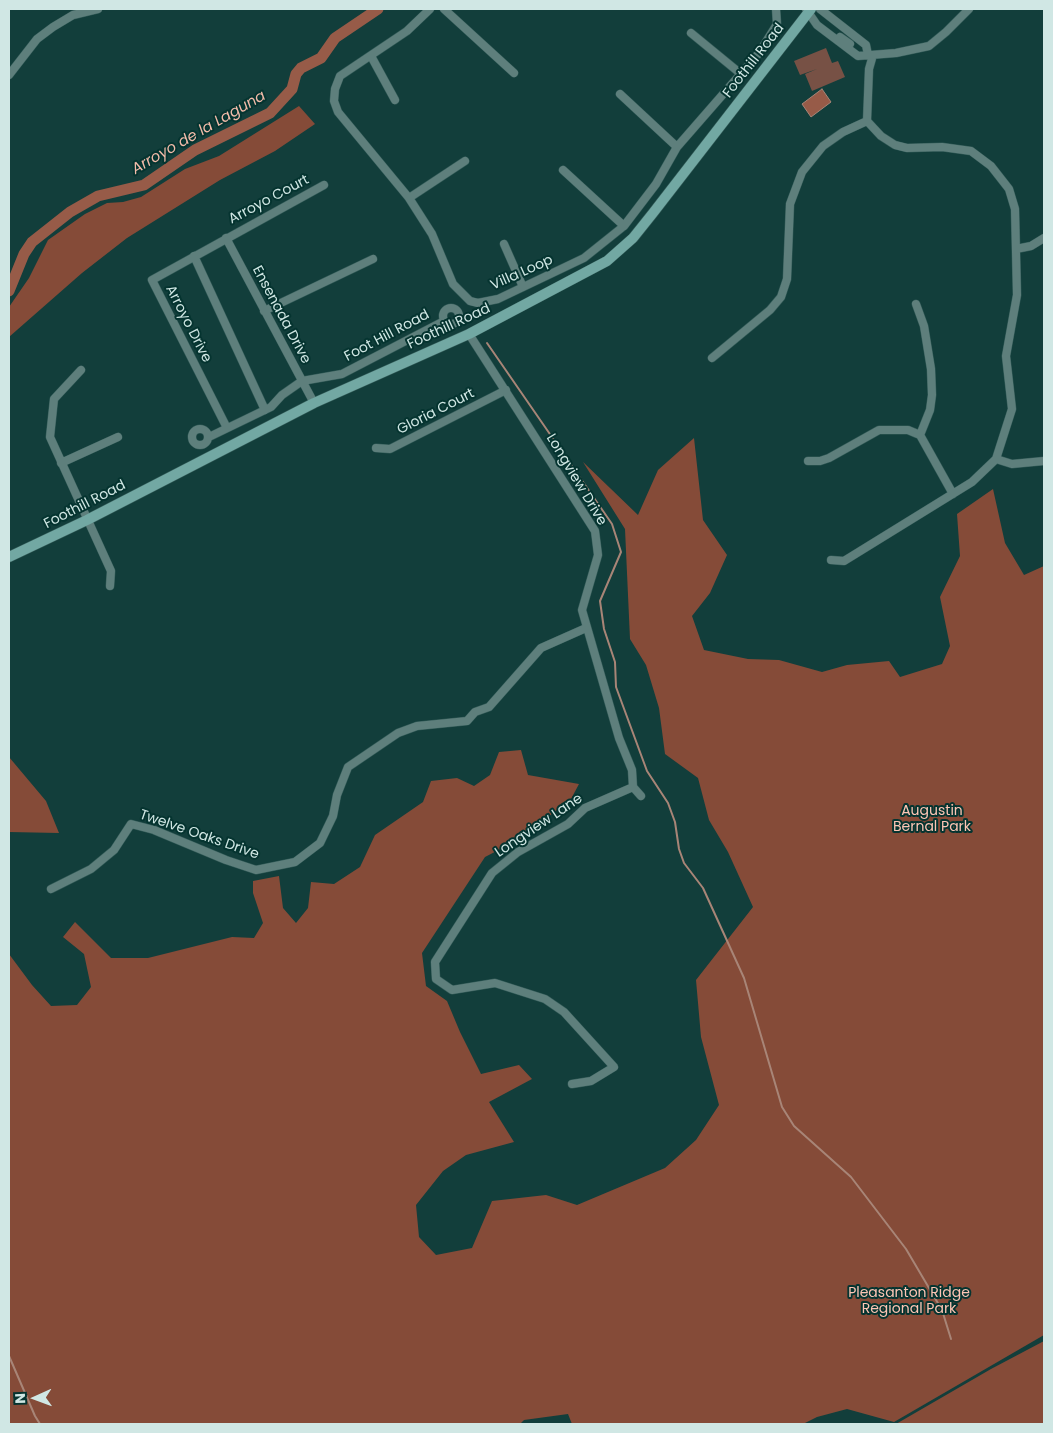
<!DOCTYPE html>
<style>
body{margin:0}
#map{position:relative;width:1053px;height:1433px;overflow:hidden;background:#123e3b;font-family:Poppins,sans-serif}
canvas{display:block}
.frame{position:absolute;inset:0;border:10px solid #d0e7e4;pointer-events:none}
.north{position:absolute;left:10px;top:1373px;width:50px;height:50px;-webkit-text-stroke:4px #053430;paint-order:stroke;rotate:268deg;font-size:14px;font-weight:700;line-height:20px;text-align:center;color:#d0e7e4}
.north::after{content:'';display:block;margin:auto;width:18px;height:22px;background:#d0e7e4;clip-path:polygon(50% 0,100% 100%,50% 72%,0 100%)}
</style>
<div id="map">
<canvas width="1053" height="1433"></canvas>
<div class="frame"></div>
<div class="north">N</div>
</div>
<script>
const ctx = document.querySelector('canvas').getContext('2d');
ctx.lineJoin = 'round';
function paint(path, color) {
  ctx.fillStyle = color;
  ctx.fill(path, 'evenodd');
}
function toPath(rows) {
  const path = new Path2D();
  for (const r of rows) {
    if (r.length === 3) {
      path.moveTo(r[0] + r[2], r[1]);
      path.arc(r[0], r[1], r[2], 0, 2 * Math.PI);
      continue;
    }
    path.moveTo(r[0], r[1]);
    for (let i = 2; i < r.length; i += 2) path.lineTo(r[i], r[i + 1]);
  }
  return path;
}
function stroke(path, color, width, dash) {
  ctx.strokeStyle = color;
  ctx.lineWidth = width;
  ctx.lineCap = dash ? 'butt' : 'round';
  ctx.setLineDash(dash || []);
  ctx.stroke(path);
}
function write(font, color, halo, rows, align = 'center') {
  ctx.font = font + ' Poppins,sans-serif';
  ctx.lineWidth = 4;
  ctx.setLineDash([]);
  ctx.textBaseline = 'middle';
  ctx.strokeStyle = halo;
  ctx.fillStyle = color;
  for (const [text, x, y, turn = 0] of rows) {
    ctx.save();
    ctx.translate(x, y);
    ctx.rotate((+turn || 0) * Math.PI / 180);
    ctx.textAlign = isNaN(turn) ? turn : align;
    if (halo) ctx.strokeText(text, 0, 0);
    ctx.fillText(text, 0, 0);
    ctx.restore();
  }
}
paint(toPath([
 [826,48,832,63,838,61,845,77,812,91,805,74,817,69,800,75,794,61]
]), '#775145');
paint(toPath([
 [299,106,315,124,275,151,220,180,127,238,82,273,9,337,9,307,29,278,48,240,85,214,107,203,123,202,141,197,185,169,219,156],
 [694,438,703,520,727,555,710,593,692,616,704,650,748,659,779,660,822,672,847,665,889,661,900,677,942,664,950,646,940,597,960,556,957,514,993,489,1005,543,1024,575,1044,566,1044,1335,894,1422,847,1409,817,1417,803,1424,572,1424,568,1414,524,1420,520,1424,9,1424,9,954,32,985,51,1006,77,1005,91,987,84,954,63,937,75,922,111,958,148,958,232,937,254,938,263,923,253,893,253,881,279,876,283,908,296,923,308,908,311,882,334,884,360,867,375,835,423,802,431,781,457,778,474,786,490,775,499,752,521,750,528,775,579,784,571,799,520,839,485,857,422,953,426,986,447,1001,460,1032,481,1074,519,1065,532,1079,489,1102,514,1142,466,1155,443,1171,416,1205,419,1237,436,1255,472,1248,492,1201,546,1195,577,1205,665,1168,696,1140,719,1105,701,1037,696,980,753,907,728,852,709,820,698,778,665,754,659,708,646,665,630,639,625,529,583,462,638,515,658,470],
 [9,757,46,801,59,833,9,832],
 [1044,1341,1044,1424,896,1424,991,1369]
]), '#854b38');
const water = toPath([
 [822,89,831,102,811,117,802,104,822,89]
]);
paint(water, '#975b48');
stroke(water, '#a88577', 1);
stroke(toPath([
 [487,343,612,524,621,552,600,601,604,629,615,662,616,687,647,771,668,803,675,822,679,849,684,863,703,888,744,978,782,1107,794,1126,851,1177,906,1249,942,1310,951,1339],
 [9,1356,35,1416,40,1424]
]), '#a88577', 2);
stroke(toPath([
 [9,291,24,254,32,242,70,212,98,196,144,185,195,150,270,113,292,89,296,74,301,68,321,58,335,38,378,9]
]), '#975b48', 11);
const street = toPath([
 [430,9,407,31,340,76,335,89,334,101,338,112,409,198,432,234,453,284,470,301,478,303,498,299,584,258,624,226,656,184,677,147,759,53,777,24,776,9],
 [444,9,514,73],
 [806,9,817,25,858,56,896,53,929,46,946,32,969,9],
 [820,9,866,45,868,55],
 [691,33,741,74],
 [840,37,850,44],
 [371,56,395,100],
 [9,75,37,39,53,27,73,15,98,9],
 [620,94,677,147],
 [563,170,624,226],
 [409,198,465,161],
 [226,238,314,403],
 [504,244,523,287],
 [1016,249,1031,246,1044,238],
 [194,256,265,410],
 [916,304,924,326,931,369,932,395,930,410,920,435],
 [451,316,8],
 [264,311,373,259],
 [469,334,595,531,598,555,582,610,619,738,632,770,633,787,641,796],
 [712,358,770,310,781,297,787,279,790,204,802,172,823,146,843,132,867,121],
 [81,370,54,399,50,437,111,571,110,586],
 [227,428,152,280,324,185],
 [200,437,8],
 [209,437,271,407,282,395,302,381,342,374,444,321],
 [376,448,390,449,506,390],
 [996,459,1012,464,1044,461],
 [808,461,820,461,829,458,879,430,908,430,920,435,953,494],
 [61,463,118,437],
 [831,560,844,561,972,482,996,459,1012,409,1006,356,1017,295,1015,209,1009,189,991,166,971,151,942,147,907,148,895,145,881,136,867,121,869,69,873,55],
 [51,889,91,869,114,850,131,824,154,830,226,860,256,870,295,862,320,843,333,816,337,795,348,767,398,733,417,726,467,721,475,712,489,707,541,648,586,628],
 [572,1084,591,1081,614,1067,564,1012,545,999,495,983,452,990,436,979,435,962,492,873,518,852,568,824,585,808,633,787]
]);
const secondary = toPath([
 [9,557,87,520,314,403,469,334,607,261,633,238,653,213,811,9]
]);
stroke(street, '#345c59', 9);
stroke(secondary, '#345c59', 11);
stroke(street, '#5e7f7c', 8);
stroke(secondary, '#72a8a3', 10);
write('14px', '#d0e7e4', '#053430', [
 ["Foothill Road",754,61,-52],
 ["Arroyo Court",269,200,-28],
 ["Villa Loop",522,273,-24],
 ["Ensenada Drive",281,315,62],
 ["Arroyo Drive",188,324,63],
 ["Foothill Road",449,327,-25],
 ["Foot Hill Road",387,336,-28],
 ["Gloria Court",436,412,-27],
 ["Longview Drive",576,480,59],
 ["Foothill Road",85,505,-27],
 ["Longview Lane",539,826,-34],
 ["Twelve Oaks Drive",199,835,19]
]);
write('14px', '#fdc5b4', '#053430', [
 ["Augustin",932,811],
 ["Bernal Park",932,827],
 ["Pleasanton Ridge",909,1293],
 ["Regional Park",909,1309]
]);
write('italic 15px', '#f3bcaa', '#053430', [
 ["Arroyo de la Laguna",199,133,-30]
]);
</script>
